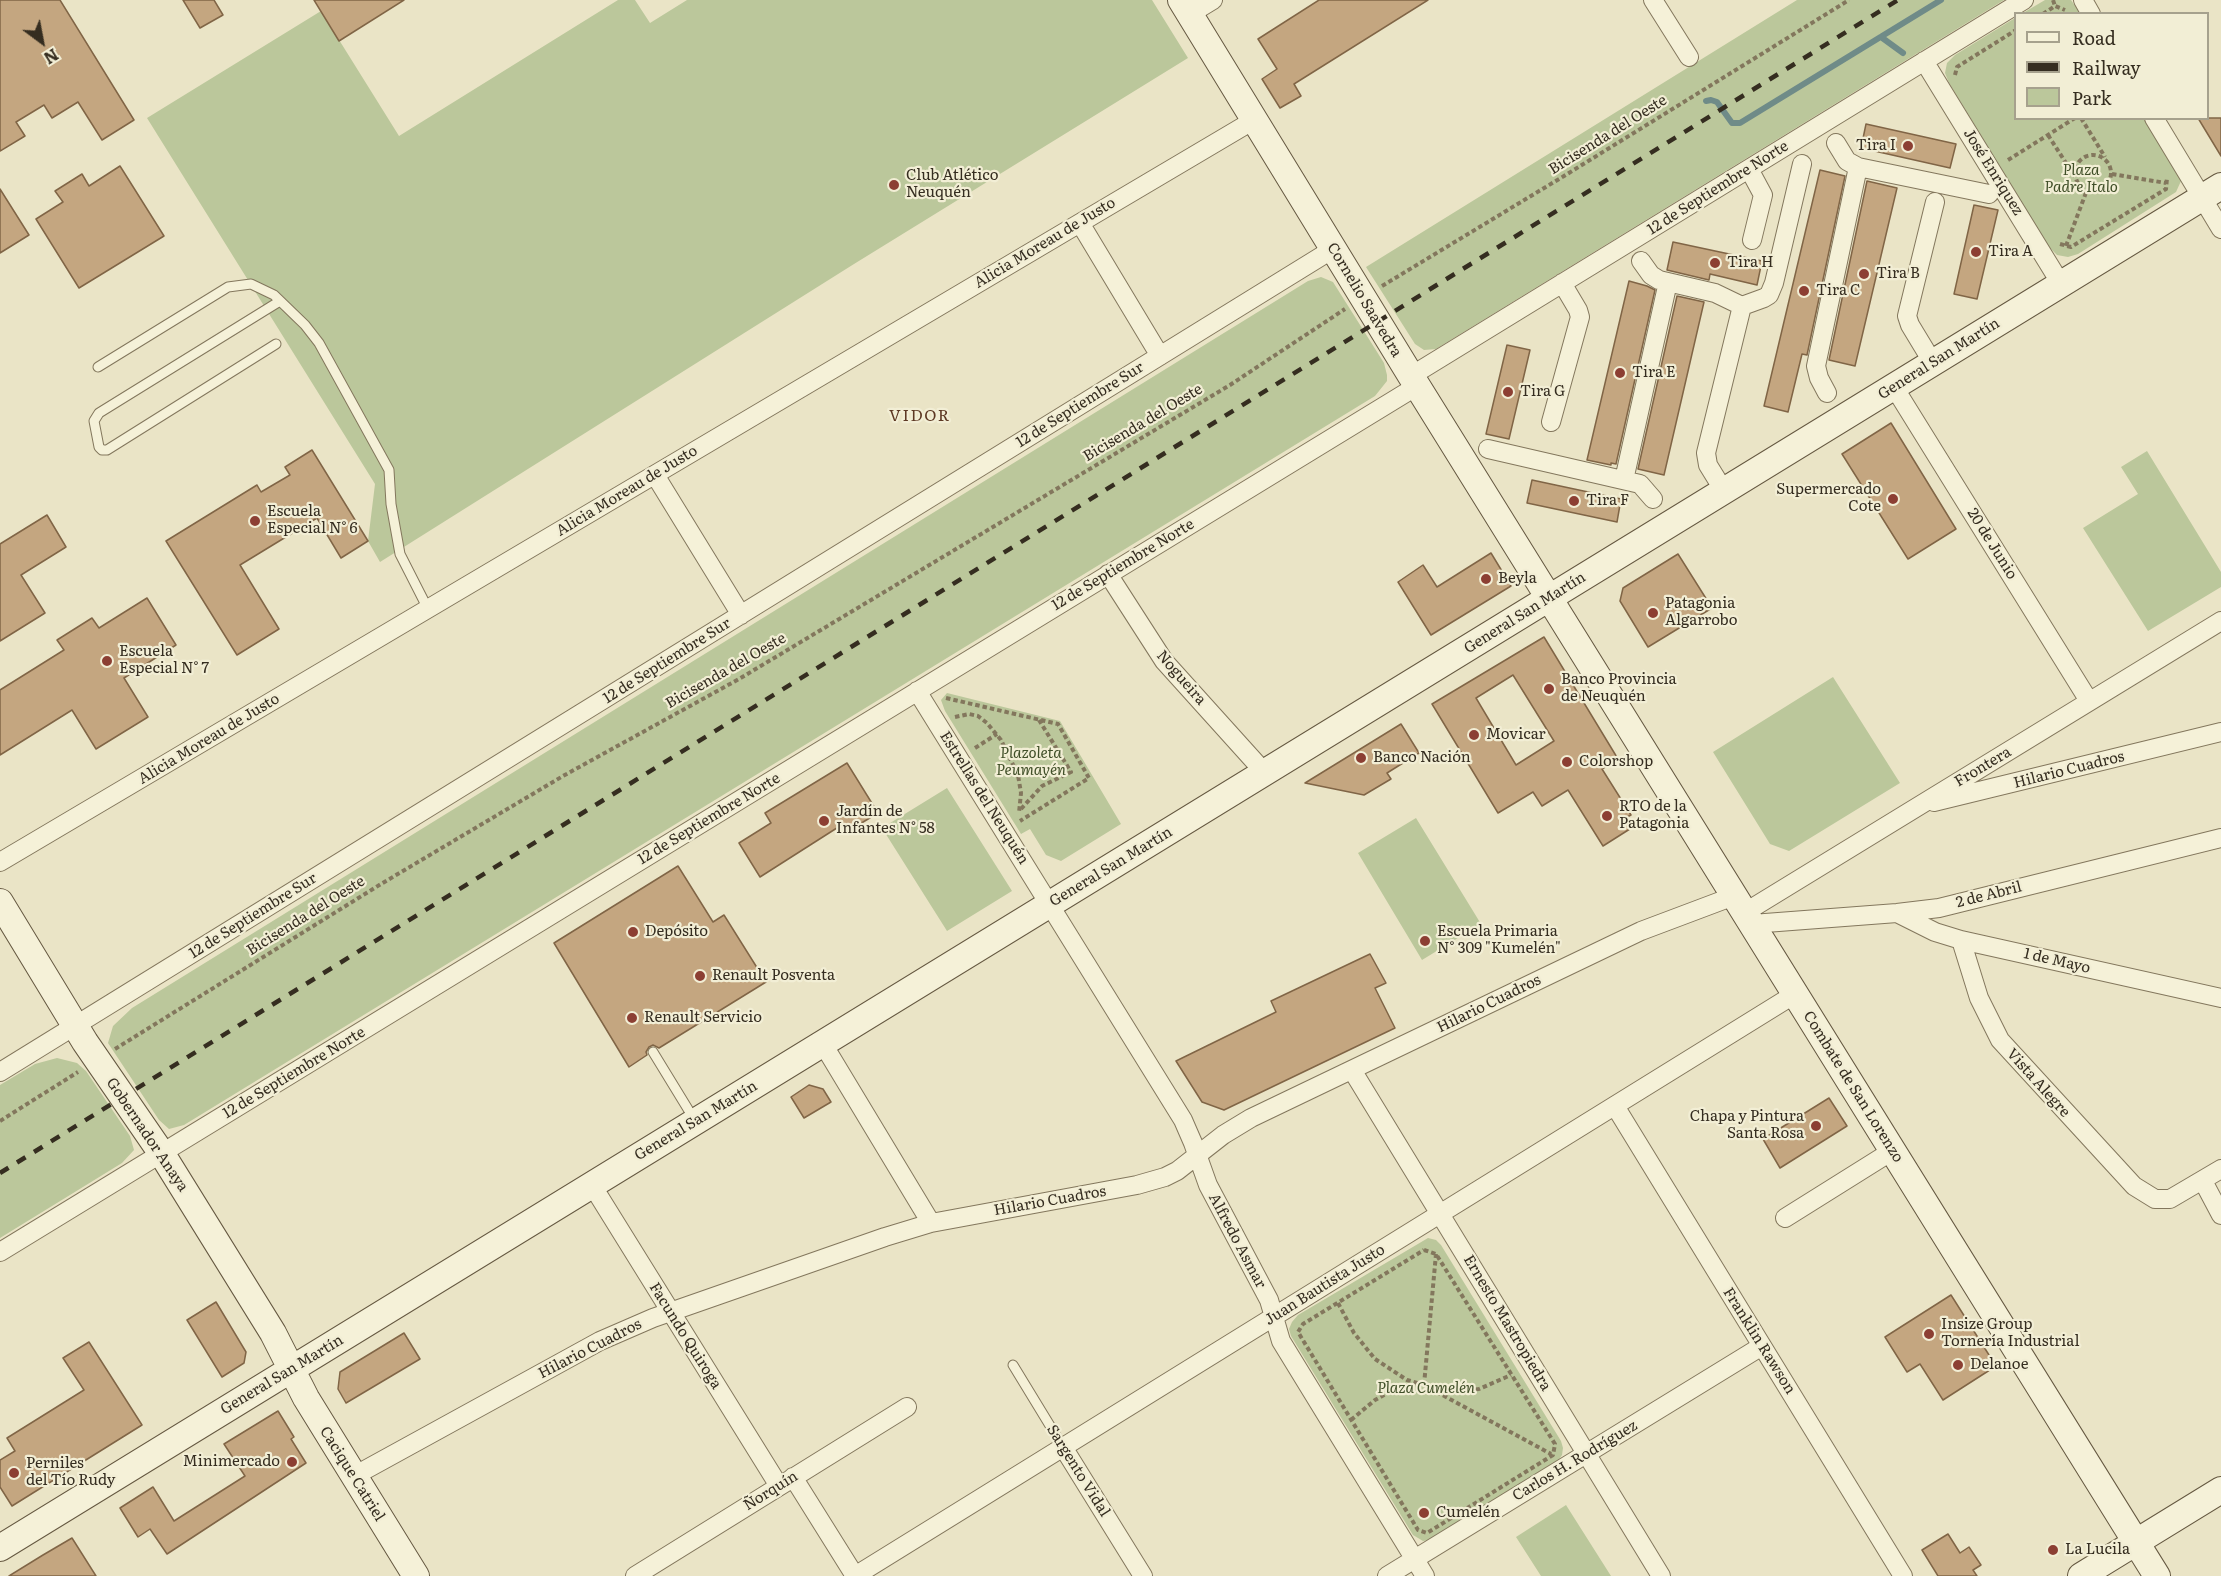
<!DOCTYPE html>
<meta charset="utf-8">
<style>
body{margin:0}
#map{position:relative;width:2221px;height:1576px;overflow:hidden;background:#eae4c6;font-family:Literata,serif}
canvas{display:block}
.legend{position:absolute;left:2014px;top:12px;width:195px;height:108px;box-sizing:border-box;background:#f2eed5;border:2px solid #a6a18d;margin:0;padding:8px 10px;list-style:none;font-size:18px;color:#352d20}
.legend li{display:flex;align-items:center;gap:12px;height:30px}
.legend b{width:30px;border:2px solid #a6a18d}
.north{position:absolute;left:12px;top:12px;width:60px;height:60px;-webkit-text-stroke:4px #f2eed5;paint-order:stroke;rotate:148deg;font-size:16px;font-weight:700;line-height:24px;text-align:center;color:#352d20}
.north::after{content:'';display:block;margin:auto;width:21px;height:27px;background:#352d20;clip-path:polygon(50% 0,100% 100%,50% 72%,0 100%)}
</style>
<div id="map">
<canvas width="2221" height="1576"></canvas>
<ul class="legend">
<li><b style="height:8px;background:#f5f1d8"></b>Road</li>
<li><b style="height:8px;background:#352d20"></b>Railway</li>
<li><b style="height:16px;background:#bbc79b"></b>Park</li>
</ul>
<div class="north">N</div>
</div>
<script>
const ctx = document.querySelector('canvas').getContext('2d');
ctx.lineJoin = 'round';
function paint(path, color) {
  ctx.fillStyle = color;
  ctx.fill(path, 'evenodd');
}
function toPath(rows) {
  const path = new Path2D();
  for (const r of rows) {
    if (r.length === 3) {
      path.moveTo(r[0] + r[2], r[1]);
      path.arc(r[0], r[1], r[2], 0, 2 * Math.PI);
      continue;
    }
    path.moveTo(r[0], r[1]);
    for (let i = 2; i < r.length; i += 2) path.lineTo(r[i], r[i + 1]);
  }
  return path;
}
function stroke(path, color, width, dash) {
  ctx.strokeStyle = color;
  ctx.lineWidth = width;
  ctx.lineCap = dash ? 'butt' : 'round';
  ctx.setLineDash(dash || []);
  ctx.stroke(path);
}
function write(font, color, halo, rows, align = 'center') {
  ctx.font = font + ' Literata,serif';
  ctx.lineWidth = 4.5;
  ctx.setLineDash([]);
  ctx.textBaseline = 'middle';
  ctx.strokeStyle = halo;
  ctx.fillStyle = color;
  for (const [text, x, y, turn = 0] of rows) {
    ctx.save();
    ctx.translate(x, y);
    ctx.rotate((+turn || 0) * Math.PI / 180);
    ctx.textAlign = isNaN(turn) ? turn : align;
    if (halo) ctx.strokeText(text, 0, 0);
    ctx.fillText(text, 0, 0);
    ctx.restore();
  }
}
paint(toPath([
 [618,0,635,0,650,23,687,0,1152,0,1188,58,854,264,380,562,368,541,375,484,147,118,321,11,399,136],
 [1797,0,2004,0,1436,349,1424,350,1415,344,1366,267],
 [2045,0,2071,0,2080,13,2023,13],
 [2015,18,2016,118,2145,119,2177,172,2181,181,2176,192,2078,254,2068,257,2057,255,2049,247,1949,83,1945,73,1947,63,1955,55],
 [1321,277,1333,282,1384,363,1387,375,1387,381,1375,396,184,1125,169,1129,159,1120,108,1043,113,1026,132,1008,1308,281],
 [2147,451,2221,572,2221,587,2148,631,2083,528,2138,494,2121,467],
 [1833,677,1900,783,1789,851,1770,844,1713,752],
 [947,693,1060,721,1121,824,1061,861,1046,855,1030,829,1021,834,945,711,941,700],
 [947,788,1012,891,947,931,882,828],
 [1416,818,1481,924,1422,960,1358,853],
 [57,1058,77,1063,86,1071,130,1136,134,1150,122,1163,0,1238,0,1085,35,1064],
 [1428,1238,1436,1240,1441,1245,1561,1441,1563,1448,1562,1455,1558,1461,1429,1540,1423,1541,1413,1535,1291,1336,1289,1329,1292,1322,1298,1315],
 [1566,1505,1611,1576,1541,1576,1516,1537]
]), '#bbc79b');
stroke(toPath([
 [1881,37,1903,53],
 [1706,101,1711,100,1717,102,1732,123,1740,123,1941,0]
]), '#6f8b88', 6);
const building = toPath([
 [0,0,60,0,134,120,102,140,78,102,52,118,44,105,16,122,25,136,0,151,0,0],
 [183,0,214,0,223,15,200,28,183,0],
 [314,0,404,0,339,41,314,0],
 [1319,0,1428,0,1294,84,1301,96,1280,108,1262,79,1277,69,1258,39,1319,0],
 [2198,118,2221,118,2221,156,2198,118],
 [1866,124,1956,144,1950,168,1861,148,1866,124],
 [120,166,164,236,79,288,36,219,63,202,55,191,82,174,89,186,120,166],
 [1820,170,1845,176,1807,355,1802,354,1788,412,1764,406,1820,170],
 [1867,181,1897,188,1855,366,1829,360,1867,181],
 [0,189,29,235,0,253,0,189],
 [1974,205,1998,210,1977,299,1954,294,1974,205],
 [1673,242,1762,261,1757,285,1710,274,1709,280,1667,270,1673,242],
 [1629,281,1647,286,1655,290,1616,464,1611,463,1611,465,1587,460,1629,281],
 [1677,296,1704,302,1664,475,1638,469,1677,296],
 [1507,345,1530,350,1509,439,1486,434,1507,345],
 [1891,423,1956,529,1908,559,1842,454,1891,423],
 [312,450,368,541,341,558,317,518,240,565,279,629,237,655,166,541,257,485,261,492,290,475,285,467,312,450],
 [1532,480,1621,499,1617,522,1527,503,1532,480],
 [47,515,66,547,21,575,45,613,0,641,0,544,47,515],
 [1491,553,1511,586,1431,635,1398,582,1423,565,1437,587,1491,553],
 [1678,554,1712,608,1648,647,1620,601,1623,588,1678,554],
 [147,598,176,645,124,678,148,717,96,749,72,710,0,755,0,690,64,650,57,640,92,618,99,628,147,598],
 [1544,637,1618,759,1602,769,1631,815,1627,817,1633,827,1603,846,1568,790,1542,806,1533,792,1498,813,1432,704,1544,637],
 [1513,675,1554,741,1516,765,1476,698,1513,675],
 [1401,724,1419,753,1387,773,1391,779,1364,795,1305,783,1401,724],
 [847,763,878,813,845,833,840,826,760,877,739,843,771,823,765,813,847,763],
 [678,866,713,922,724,915,766,982,659,1048,653,1045,649,1047,646,1052,647,1055,629,1067,554,943,678,866],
 [1370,954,1386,983,1375,988,1395,1028,1224,1110,1202,1102,1176,1061,1276,1012,1271,1001,1370,954],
 [809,1085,823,1089,831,1102,804,1118,791,1097,809,1085],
 [1829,1098,1847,1126,1780,1168,1763,1139,1829,1098],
 [1951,1295,1996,1366,1943,1400,1920,1364,1907,1372,1885,1337,1951,1295],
 [216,1302,246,1352,244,1363,222,1377,187,1320,216,1302],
 [404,1333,420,1359,346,1403,338,1389,340,1372,404,1333],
 [89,1342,142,1425,12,1506,0,1487,0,1460,15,1451,7,1438,84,1390,63,1358,89,1342],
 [278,1411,294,1437,291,1439,306,1463,167,1554,150,1529,138,1537,120,1508,153,1487,174,1521,245,1476,224,1444,278,1411],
 [1948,1534,1960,1553,1969,1547,1981,1565,1973,1570,1977,1576,1938,1576,1922,1550,1948,1534],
 [72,1538,96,1576,9,1576,43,1555,72,1538]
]);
paint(building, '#c4a680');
stroke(building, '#806546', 1.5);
const lane = toPath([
 [276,344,107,450,102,450,99,447,94,421,99,413,280,301],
 [98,367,228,287,251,284,274,295,305,325,319,343,389,470,391,504,400,554,428,609],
 [653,1052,694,1119],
 [1013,1365,1063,1447]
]);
const street = toPath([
 [1653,0,1689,57],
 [2083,0,2091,14],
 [1190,14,1213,0],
 [1924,61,2061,284],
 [2154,118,2221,229],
 [1836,143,1847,161,1858,167,1989,194],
 [1749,169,1763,195,1752,240],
 [1080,223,1160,356],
 [1641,261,1651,275,1659,280,1715,293,1742,306,1764,298,1769,295,1774,283,1802,164],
 [1933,363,1910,325,1907,316,1935,202],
 [1411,376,2024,0],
 [1894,387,2089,701],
 [1827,393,1819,378,1816,366,1858,167],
 [1551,422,1580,317,1578,310,1562,283],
 [1488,449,1640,484,1653,499],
 [655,475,741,615],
 [1624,480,1668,282],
 [1724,491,1708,465,1706,453,1742,306],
 [1108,574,1164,661,1265,773],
 [917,691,1183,1120,1193,1143,1208,1185,1269,1300,1281,1341,1425,1576],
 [1934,802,2221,732],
 [0,862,1254,120],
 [1744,913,2221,621],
 [1897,913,1935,932,1961,940,2221,998],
 [1752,924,1897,913,1939,908,2221,838],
 [1961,940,1979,998,2000,1040,2134,1186,2155,1199,2170,1199,2221,1169],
 [823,1044,931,1223],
 [1352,1070,1661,1576],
 [0,1072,1333,249],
 [1615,1106,1903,1576],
 [2203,1181,2221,1215],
 [592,1185,779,1486],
 [1785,1218,1892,1151],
 [0,1252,1417,386],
 [1063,1447,1143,1576],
 [354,1476,600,1341,653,1318,885,1237,931,1223,1137,1185,1165,1177,1177,1171,1223,1135,1251,1118,1641,931,1734,896],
 [793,1477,855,1576],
 [635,1576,907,1407],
 [855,1576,1795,994],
 [1387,1576,1762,1346]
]);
const secondary = toPath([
 [1181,0,1411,376,2157,1576],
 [0,902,85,1042,162,1154,273,1333,306,1398,416,1576],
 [0,1548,2221,186],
 [2081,1576,2221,1490]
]);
stroke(lane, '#83775d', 11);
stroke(street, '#83775d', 20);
stroke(secondary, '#655841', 28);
stroke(toPath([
 [2053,0,2055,6],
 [2043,14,2055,6,2065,10],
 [1955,75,1957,67,2016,30],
 [2081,118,2105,157],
 [2048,135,2075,177],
 [2093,173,18],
 [2008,160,2075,118],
 [2112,174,2166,183],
 [2060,244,2071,247,2166,189,2167,178],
 [2066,246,2087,190],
 [1382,286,1564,176,1849,0],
 [946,698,1058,724,1089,778,1020,821],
 [955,717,969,714,978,716,987,723,1001,740,1018,775,1021,793,1019,813],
 [975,748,997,734],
 [1021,809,1042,786,1071,772,1039,720],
 [115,1049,381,884,563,776,739,679,1230,385,1345,309],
 [0,1121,78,1072],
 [1424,1250,1436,1254,1555,1444,1553,1455,1427,1533,1418,1530,1298,1332,1303,1324,1424,1250],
 [1338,1303,1354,1333,1375,1359,1407,1380,1421,1384],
 [1424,1385,1436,1254],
 [1431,1387,1461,1391,1479,1389,1511,1375],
 [1351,1420,1375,1400,1391,1391,1408,1386,1424,1385,1551,1454]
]), '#83775d', 4, [4.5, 3]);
stroke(lane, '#f5f1d8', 9);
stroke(street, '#f5f1d8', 18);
stroke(secondary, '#f5f1d8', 26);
stroke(toPath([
 [0,1173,1898,0]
]), '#352d20', 4.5, [10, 10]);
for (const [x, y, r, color] of [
 [1908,146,6,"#8c3f33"],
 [894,185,6,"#8c3f33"],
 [1976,252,6,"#8c3f33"],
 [1715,263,6,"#8c3f33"],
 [1864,274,6,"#8c3f33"],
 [1804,291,6,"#8c3f33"],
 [1620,373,6,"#8c3f33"],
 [1508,392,6,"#8c3f33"],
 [1893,499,6,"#8c3f33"],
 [1574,501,6,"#8c3f33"],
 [255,521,6,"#8c3f33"],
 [1486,579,6,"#8c3f33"],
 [1653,613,6,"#8c3f33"],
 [107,661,6,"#8c3f33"],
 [1549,689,6,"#8c3f33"],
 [1474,735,6,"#8c3f33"],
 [1361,758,6,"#8c3f33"],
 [1567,762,6,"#8c3f33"],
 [1607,816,6,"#8c3f33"],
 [824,821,6,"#8c3f33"],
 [633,932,6,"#8c3f33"],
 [1425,941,6,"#8c3f33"],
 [700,976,6,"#8c3f33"],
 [632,1018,6,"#8c3f33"],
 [1816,1126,6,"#8c3f33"],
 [1929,1334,6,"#8c3f33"],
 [1958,1365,6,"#8c3f33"],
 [292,1462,6,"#8c3f33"],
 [14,1473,6,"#8c3f33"],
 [1424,1513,6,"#8c3f33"],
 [2053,1550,6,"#8c3f33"]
]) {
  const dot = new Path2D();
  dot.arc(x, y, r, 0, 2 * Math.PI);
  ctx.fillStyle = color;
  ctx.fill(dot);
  stroke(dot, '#f2eed5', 2);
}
write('15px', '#352d20', '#f2eed5', [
 ["Bicisenda del Oeste",1608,135,-32],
 ["José Enriquez",1993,172,58],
 ["12 de Septiembre Norte",1718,188,-32],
 ["Alicia Moreau de Justo",1045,243,-31],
 ["Cornelio Saavedra",1364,300,59],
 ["General San Martín",1939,359,-32],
 ["12 de Septiembre Sur",1080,405,-32],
 ["Bicisenda del Oeste",1143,423,-31],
 ["Alicia Moreau de Justo",627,491,-31],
 ["20 de Junio",1992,544,58],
 ["12 de Septiembre Norte",1123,565,-31],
 ["General San Martín",1525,613,-32],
 ["12 de Septiembre Sur",667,661,-32],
 ["Bicisenda del Oeste",726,671,-30],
 ["Nogueira",1181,678,49],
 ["Alicia Moreau de Justo",209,739,-31],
 ["Frontera",1983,767,-31],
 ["Hilario Cuadros",2069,770,-14],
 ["Estrellas del Neuquén",984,798,58],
 ["12 de Septiembre Norte",709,819,-31],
 ["General San Martín",1111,867,-31],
 ["2 de Abril",1989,895,-14],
 ["12 de Septiembre Sur",253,916,-32],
 ["Bicisenda del Oeste",306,916,-32],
 ["1 de Mayo",2057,961,13],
 ["Hilario Cuadros",1489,1004,-26],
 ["12 de Septiembre Norte",294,1073,-31],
 ["Vista Alegre",2038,1083,48],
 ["Combate de San Lorenzo",1853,1087,58],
 ["General San Martín",696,1121,-31],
 ["Gobernador Anaya",147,1135,56],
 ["Hilario Cuadros",1050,1201,-10],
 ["Alfredo Asmar",1237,1241,62],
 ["Juan Bautista Justo",1325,1285,-32],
 ["Ernesto Mastropiedra",1507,1323,59],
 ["Facundo Quiroga",685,1336,58],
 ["Franklin Rawson",1759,1341,58],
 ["Hilario Cuadros",590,1349,-27],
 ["General San Martín",282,1375,-31],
 ["Carlos H. Rodríguez",1575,1461,-31],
 ["Sargento Vidal",1078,1471,58],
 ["Cacique Catriel",352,1474,58],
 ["Ñorquín",771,1491,-32]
]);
write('15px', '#352d20', '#f2eed5', [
 ["Tira I",1896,146,"right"],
 ["Club Atlético",906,176],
 ["Neuquén",906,193],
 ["Tira A",1988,252],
 ["Tira H",1727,263],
 ["Tira B",1876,274],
 ["Tira C",1816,291],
 ["Tira E",1632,373],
 ["Tira G",1520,392],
 ["Supermercado",1881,490,"right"],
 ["Cote",1881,507,"right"],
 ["Tira F",1586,501],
 ["Escuela",267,512],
 ["Especial N° 6",267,529],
 ["Beyla",1498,579],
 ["Patagonia",1665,604],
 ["Algarrobo",1665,621],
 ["Escuela",119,652],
 ["Especial N° 7",119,669],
 ["Banco Provincia",1561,680],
 ["de Neuquén",1561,697],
 ["Movicar",1486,735],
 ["Banco Nación",1373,758],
 ["Colorshop",1579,762],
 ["RTO de la",1619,807],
 ["Patagonia",1619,824],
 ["Jardín de",836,812],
 ["Infantes N° 58",836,829],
 ["Depósito",645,932],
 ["Escuela Primaria",1437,932],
 ["N° 309 \"Kumelén\"",1437,949],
 ["Renault Posventa",712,976],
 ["Renault Servicio",644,1018],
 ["Chapa y Pintura",1804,1117,"right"],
 ["Santa Rosa",1804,1134,"right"],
 ["Insize Group",1941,1325],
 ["Tornería Industrial",1941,1342],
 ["Delanoe",1970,1365],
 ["Minimercado",280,1462,"right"],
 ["Perniles",26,1464],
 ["del Tío Rudy",26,1481],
 ["Cumelén",1436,1513],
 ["La Lucila",2065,1550]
], 'left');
write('italic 15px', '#404f28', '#f2eed5', [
 ["Plaza",2081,171],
 ["Padre Italo",2081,188],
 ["Plazoleta",1031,754],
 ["Peumayén",1031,771],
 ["Plaza Cumelén",1426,1389]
]);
ctx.letterSpacing = '1.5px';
write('16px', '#5d3823', '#f2eed5', [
 ["VIDOR",920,416]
]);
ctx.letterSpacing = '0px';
</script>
